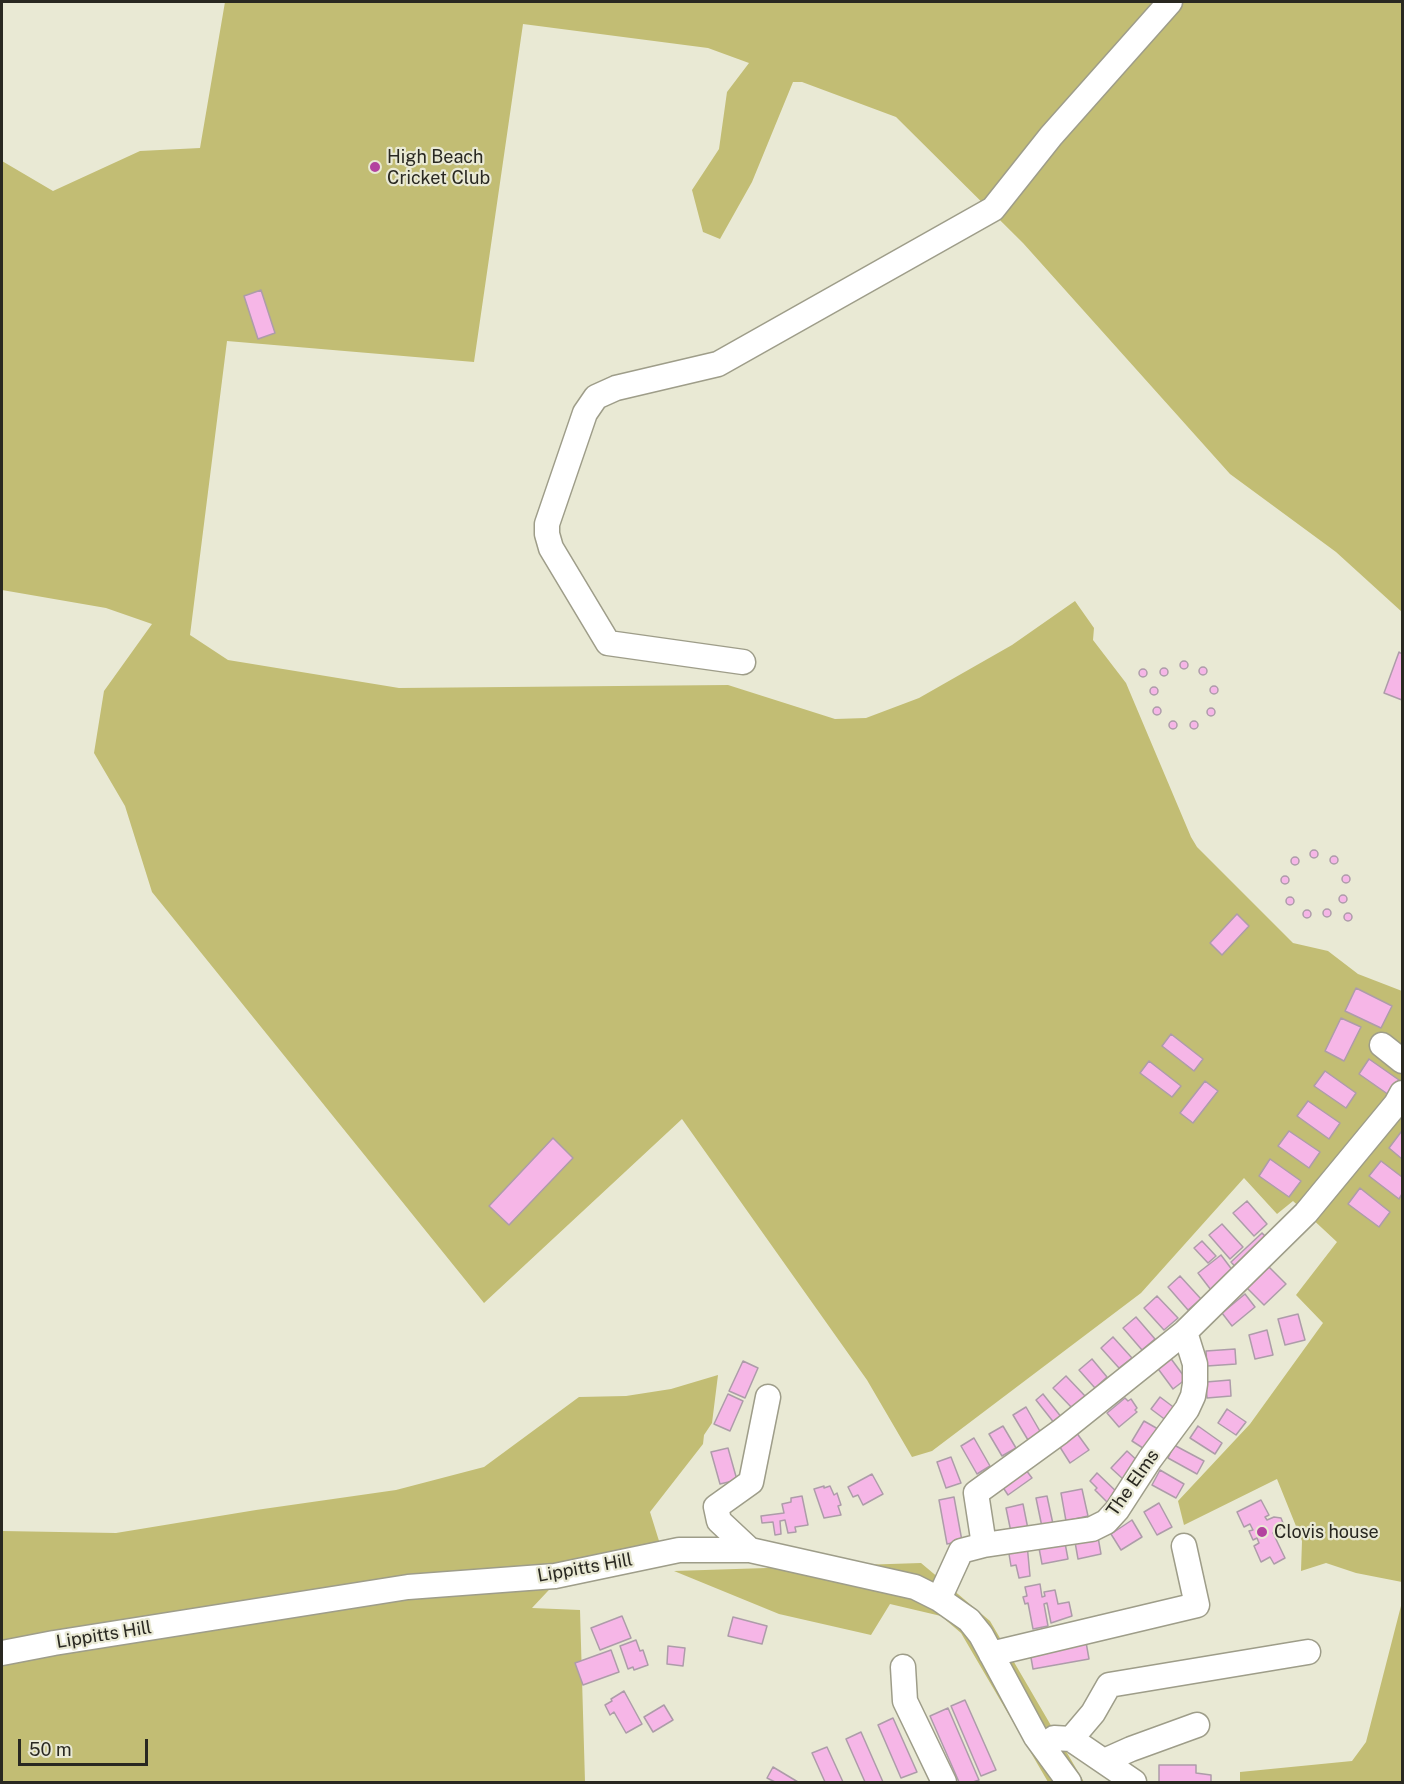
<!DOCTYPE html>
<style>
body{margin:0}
#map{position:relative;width:1404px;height:1784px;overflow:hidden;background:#e9e9d4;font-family:"Public Sans",sans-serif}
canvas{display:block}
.frame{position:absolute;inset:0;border:3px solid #292821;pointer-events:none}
.scale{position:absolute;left:18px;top:1739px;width:130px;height:27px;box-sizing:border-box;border:3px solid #292821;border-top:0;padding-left:8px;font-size:18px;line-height:21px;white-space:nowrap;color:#292821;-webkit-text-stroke:4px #e9e9d4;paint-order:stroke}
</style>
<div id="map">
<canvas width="1404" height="1784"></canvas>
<div class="frame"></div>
<div class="scale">50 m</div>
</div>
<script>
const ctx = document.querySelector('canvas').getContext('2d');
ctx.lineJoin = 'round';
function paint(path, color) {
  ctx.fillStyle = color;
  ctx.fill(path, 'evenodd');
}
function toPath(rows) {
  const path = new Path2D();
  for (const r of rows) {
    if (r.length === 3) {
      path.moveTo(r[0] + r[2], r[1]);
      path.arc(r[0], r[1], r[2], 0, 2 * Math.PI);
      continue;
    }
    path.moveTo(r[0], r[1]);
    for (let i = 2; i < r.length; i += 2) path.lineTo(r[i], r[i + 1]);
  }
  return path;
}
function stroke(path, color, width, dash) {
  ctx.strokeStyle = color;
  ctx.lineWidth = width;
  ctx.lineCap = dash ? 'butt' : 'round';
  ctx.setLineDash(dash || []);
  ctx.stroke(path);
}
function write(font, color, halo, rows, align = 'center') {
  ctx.font = font + ' "Public Sans",sans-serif';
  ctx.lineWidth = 4.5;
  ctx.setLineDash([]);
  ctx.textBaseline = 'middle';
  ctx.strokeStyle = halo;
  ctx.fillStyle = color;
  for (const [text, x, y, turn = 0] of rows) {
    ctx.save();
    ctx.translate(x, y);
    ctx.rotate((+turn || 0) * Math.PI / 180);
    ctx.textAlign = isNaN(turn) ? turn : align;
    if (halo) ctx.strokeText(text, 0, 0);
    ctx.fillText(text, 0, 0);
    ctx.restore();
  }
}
paint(toPath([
 [225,2,1402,2,1402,612,1336,552,1230,474,1023,243,896,117,802,82,793,82,752,182,720,239,703,232,692,190,719,149,727,92,749,63,708,48,523,24,474,362,227,341,190,635,228,660,399,688,728,685,835,719,866,718,919,698,1012,645,1075,601,1094,628,1093,640,1126,683,1191,837,1197,847,1293,943,1328,951,1358,974,1402,991,1402,1582,1356,1573,1326,1563,1301,1571,1302,1541,1277,1479,1184,1525,1178,1501,1250,1424,1323,1323,1296,1295,1337,1242,1293,1201,1277,1214,1244,1178,1141,1293,932,1451,912,1457,867,1380,682,1119,484,1303,152,892,125,806,94,753,104,691,152,624,106,608,2,590,2,161,53,191,140,151,200,148],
 [718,1375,712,1423,704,1435,703,1444,650,1512,664,1557,576,1561,532,1608,580,1610,585,1782,2,1782,2,1531,116,1533,256,1510,396,1490,484,1467,579,1397,626,1396,671,1389],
 [921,1563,990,1621,1084,1782,1048,1782,961,1633,941,1616,890,1604,871,1635,779,1614,674,1571],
 [1402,1602,1402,1782,1240,1782,1240,1772,1352,1761,1366,1742]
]), '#c2bd74');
const building = toPath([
 [261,290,275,333,258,339,244,296,261,290],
 [1399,652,1402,654,1402,700,1384,693,1399,652],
 [1184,665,4],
 [1203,671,4],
 [1164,672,4],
 [1143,673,4],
 [1214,690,4],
 [1154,691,4],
 [1157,711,4],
 [1211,712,4],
 [1173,725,4],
 [1194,725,4],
 [1314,854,4],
 [1334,860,4],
 [1295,861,4],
 [1346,879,4],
 [1285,880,4],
 [1343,899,4],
 [1290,901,4],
 [1327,913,4],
 [1307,914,4],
 [1348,917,4],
 [1237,914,1249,926,1222,955,1210,943,1237,914],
 [1356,988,1392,1006,1381,1028,1345,1011,1356,988],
 [1341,1018,1361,1027,1344,1061,1325,1051,1341,1018],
 [1171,1034,1203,1059,1194,1071,1162,1046,1171,1034],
 [1369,1059,1399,1080,1389,1095,1359,1074,1369,1059],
 [1149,1061,1181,1086,1172,1097,1140,1073,1149,1061],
 [1325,1071,1356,1093,1346,1108,1314,1086,1325,1071],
 [1205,1081,1218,1091,1193,1123,1180,1113,1205,1081],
 [1308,1101,1340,1123,1329,1139,1297,1116,1308,1101],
 [1289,1131,1320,1152,1309,1168,1278,1146,1289,1131],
 [1401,1132,1402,1133,1402,1159,1389,1148,1401,1132],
 [553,1138,573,1158,509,1225,489,1206,553,1138],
 [1270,1159,1301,1181,1289,1197,1259,1176,1270,1159],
 [1381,1161,1402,1177,1402,1194,1399,1199,1369,1176,1381,1161],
 [1360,1188,1390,1212,1379,1227,1348,1204,1360,1188],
 [1247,1201,1267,1224,1254,1236,1233,1213,1247,1201],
 [1222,1224,1243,1247,1230,1259,1209,1235,1222,1224],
 [1262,1233,1272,1243,1240,1272,1231,1262,1262,1233],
 [1202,1241,1216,1256,1208,1263,1194,1248,1202,1241],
 [1221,1255,1236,1275,1211,1290,1198,1273,1221,1255],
 [1268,1266,1286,1284,1264,1305,1246,1287,1268,1266],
 [1180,1276,1201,1299,1188,1310,1168,1287,1180,1276],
 [1245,1294,1255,1307,1232,1326,1222,1313,1245,1294],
 [1157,1296,1178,1318,1164,1330,1144,1308,1157,1296],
 [1298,1314,1305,1340,1285,1345,1278,1319,1298,1314],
 [1136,1317,1155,1339,1142,1350,1123,1328,1136,1317],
 [1267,1330,1273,1355,1255,1359,1249,1335,1267,1330],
 [1113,1337,1132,1358,1119,1368,1101,1348,1113,1337],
 [1235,1349,1236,1364,1207,1366,1206,1351,1235,1349],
 [1169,1356,1186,1379,1173,1389,1156,1366,1169,1356],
 [1092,1359,1107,1377,1095,1388,1079,1370,1092,1359],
 [743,1361,758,1368,745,1398,729,1391,743,1361],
 [1066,1376,1086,1397,1073,1409,1053,1388,1066,1376],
 [1230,1380,1231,1396,1207,1398,1206,1382,1230,1380],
 [728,1394,743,1401,730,1431,714,1424,728,1394],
 [1043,1394,1062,1418,1055,1424,1036,1400,1043,1394],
 [1160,1397,1176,1409,1167,1421,1151,1409,1160,1397],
 [1125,1398,1128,1401,1131,1399,1137,1408,1135,1410,1137,1412,1119,1427,1107,1413,1125,1398],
 [1026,1407,1041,1433,1028,1440,1013,1415,1026,1407],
 [1227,1409,1246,1422,1236,1435,1218,1423,1227,1409],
 [1144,1421,1158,1429,1146,1450,1132,1441,1144,1421],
 [1003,1426,1016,1448,1002,1456,989,1434,1003,1426],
 [1198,1426,1222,1443,1215,1454,1190,1438,1198,1426],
 [1076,1432,1089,1450,1070,1463,1058,1444,1076,1432],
 [974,1438,990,1466,977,1474,961,1446,974,1438],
 [1174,1445,1204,1461,1197,1474,1168,1458,1174,1445],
 [728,1448,737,1480,720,1484,711,1452,728,1448],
 [1127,1451,1142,1465,1128,1473,1123,1479,1111,1468,1127,1451],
 [951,1457,961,1483,946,1488,937,1462,951,1457],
 [1026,1470,1032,1478,1008,1495,1002,1486,1026,1470],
 [1160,1470,1184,1484,1176,1498,1152,1485,1160,1470],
 [1097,1473,1120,1495,1110,1505,1095,1490,1097,1488,1090,1481,1097,1473],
 [872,1474,883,1494,863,1505,858,1495,853,1497,848,1487,872,1474],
 [824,1486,824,1488,830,1486,834,1495,837,1493,841,1505,838,1506,841,1515,824,1518,814,1489,824,1486],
 [1082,1489,1088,1516,1066,1521,1061,1493,1082,1489],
 [802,1496,808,1525,795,1527,796,1532,788,1533,785,1520,780,1521,781,1534,775,1535,773,1522,762,1523,761,1516,784,1513,782,1504,791,1502,791,1498,802,1496],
 [1047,1496,1053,1524,1042,1527,1036,1498,1047,1496],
 [954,1497,962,1541,947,1544,939,1500,954,1497],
 [1261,1500,1269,1515,1265,1517,1267,1520,1274,1517,1281,1518,1283,1523,1281,1528,1273,1533,1285,1558,1274,1564,1270,1557,1261,1562,1254,1546,1259,1543,1257,1538,1253,1540,1249,1531,1253,1530,1250,1524,1244,1527,1237,1512,1261,1500],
 [1159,1503,1172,1527,1157,1535,1144,1512,1159,1503],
 [1023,1504,1028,1529,1011,1532,1006,1508,1023,1504],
 [1132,1520,1142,1537,1121,1550,1111,1534,1132,1520],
 [1098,1537,1101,1554,1078,1559,1075,1542,1098,1537],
 [1065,1543,1068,1559,1042,1564,1039,1548,1065,1543],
 [1027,1544,1030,1576,1019,1578,1016,1565,1011,1566,1008,1548,1027,1544],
 [1040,1584,1042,1597,1045,1596,1044,1592,1055,1590,1058,1604,1069,1602,1072,1616,1051,1623,1047,1603,1044,1604,1048,1626,1033,1629,1028,1603,1025,1604,1023,1597,1027,1596,1025,1587,1040,1584],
 [622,1616,631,1638,600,1650,591,1628,622,1616],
 [733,1617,767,1626,762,1644,728,1636,733,1617],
 [636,1640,640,1651,643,1650,648,1665,634,1670,633,1667,628,1669,620,1646,636,1640],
 [1086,1642,1089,1659,1033,1669,1030,1652,1086,1642],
 [668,1646,685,1648,683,1666,667,1664,668,1646],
 [611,1650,619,1672,583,1685,575,1663,611,1650],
 [624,1691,642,1724,626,1733,614,1712,610,1715,605,1705,612,1701,611,1699,624,1691],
 [965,1700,996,1770,981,1776,951,1706,965,1700],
 [664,1705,673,1720,653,1732,644,1717,664,1705],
 [948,1708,979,1780,973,1782,959,1782,930,1716,948,1708],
 [893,1718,917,1772,901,1778,878,1725,893,1718],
 [861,1732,883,1782,865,1782,846,1739,861,1732],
 [827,1747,843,1782,825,1782,812,1753,827,1747],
 [1159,1765,1196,1765,1196,1773,1211,1775,1211,1782,1159,1782,1159,1765],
 [773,1767,798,1782,775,1782,767,1778,773,1767]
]);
paint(building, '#f6b6e7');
stroke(building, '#ad9ca9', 1.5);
const minor = toPath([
 [743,662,608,643,551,548,547,534,547,524,585,413,596,397,616,388,718,364,993,209,1051,136,1170,2],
 [1382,1045,1402,1061],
 [984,1545,1092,1529,1106,1522,1117,1510,1150,1459,1187,1409,1193,1396,1195,1384,1195,1364,1185,1332],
 [750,1550,719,1521,716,1507,751,1482,768,1397],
 [939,1599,961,1551,984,1545,976,1493,1060,1432,1185,1332,1306,1213,1396,1104,1402,1093],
 [2,1653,54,1643,408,1587,555,1576,679,1550,750,1550,915,1587,939,1599,969,1620,981,1635,1036,1737,1069,1782],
 [991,1654,1197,1605,1184,1546],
 [903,1667,905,1701,944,1782],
 [1054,1738,1071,1739,1134,1782],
 [1071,1739,1093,1713,1109,1685,1308,1652],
 [1104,1761,1131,1749,1197,1725]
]);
stroke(minor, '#9e9d89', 27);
stroke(minor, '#fff', 24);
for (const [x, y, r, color] of [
 [375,167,6,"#b3439f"],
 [1262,1532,6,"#b3439f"]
]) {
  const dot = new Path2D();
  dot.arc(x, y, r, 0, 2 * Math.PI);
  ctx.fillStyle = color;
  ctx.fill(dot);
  stroke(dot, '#e9e9d4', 2);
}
write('18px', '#292821', '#e9e9d4', [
 ["High Beach",387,157],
 ["Cricket Club",387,178],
 ["Clovis house",1274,1532]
], 'left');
write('18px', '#292821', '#e9e9d4', [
 ["The Elms",1133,1483,-55],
 ["Lippitts Hill",585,1568,-10],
 ["Lippitts Hill",104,1635,-9]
]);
</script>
